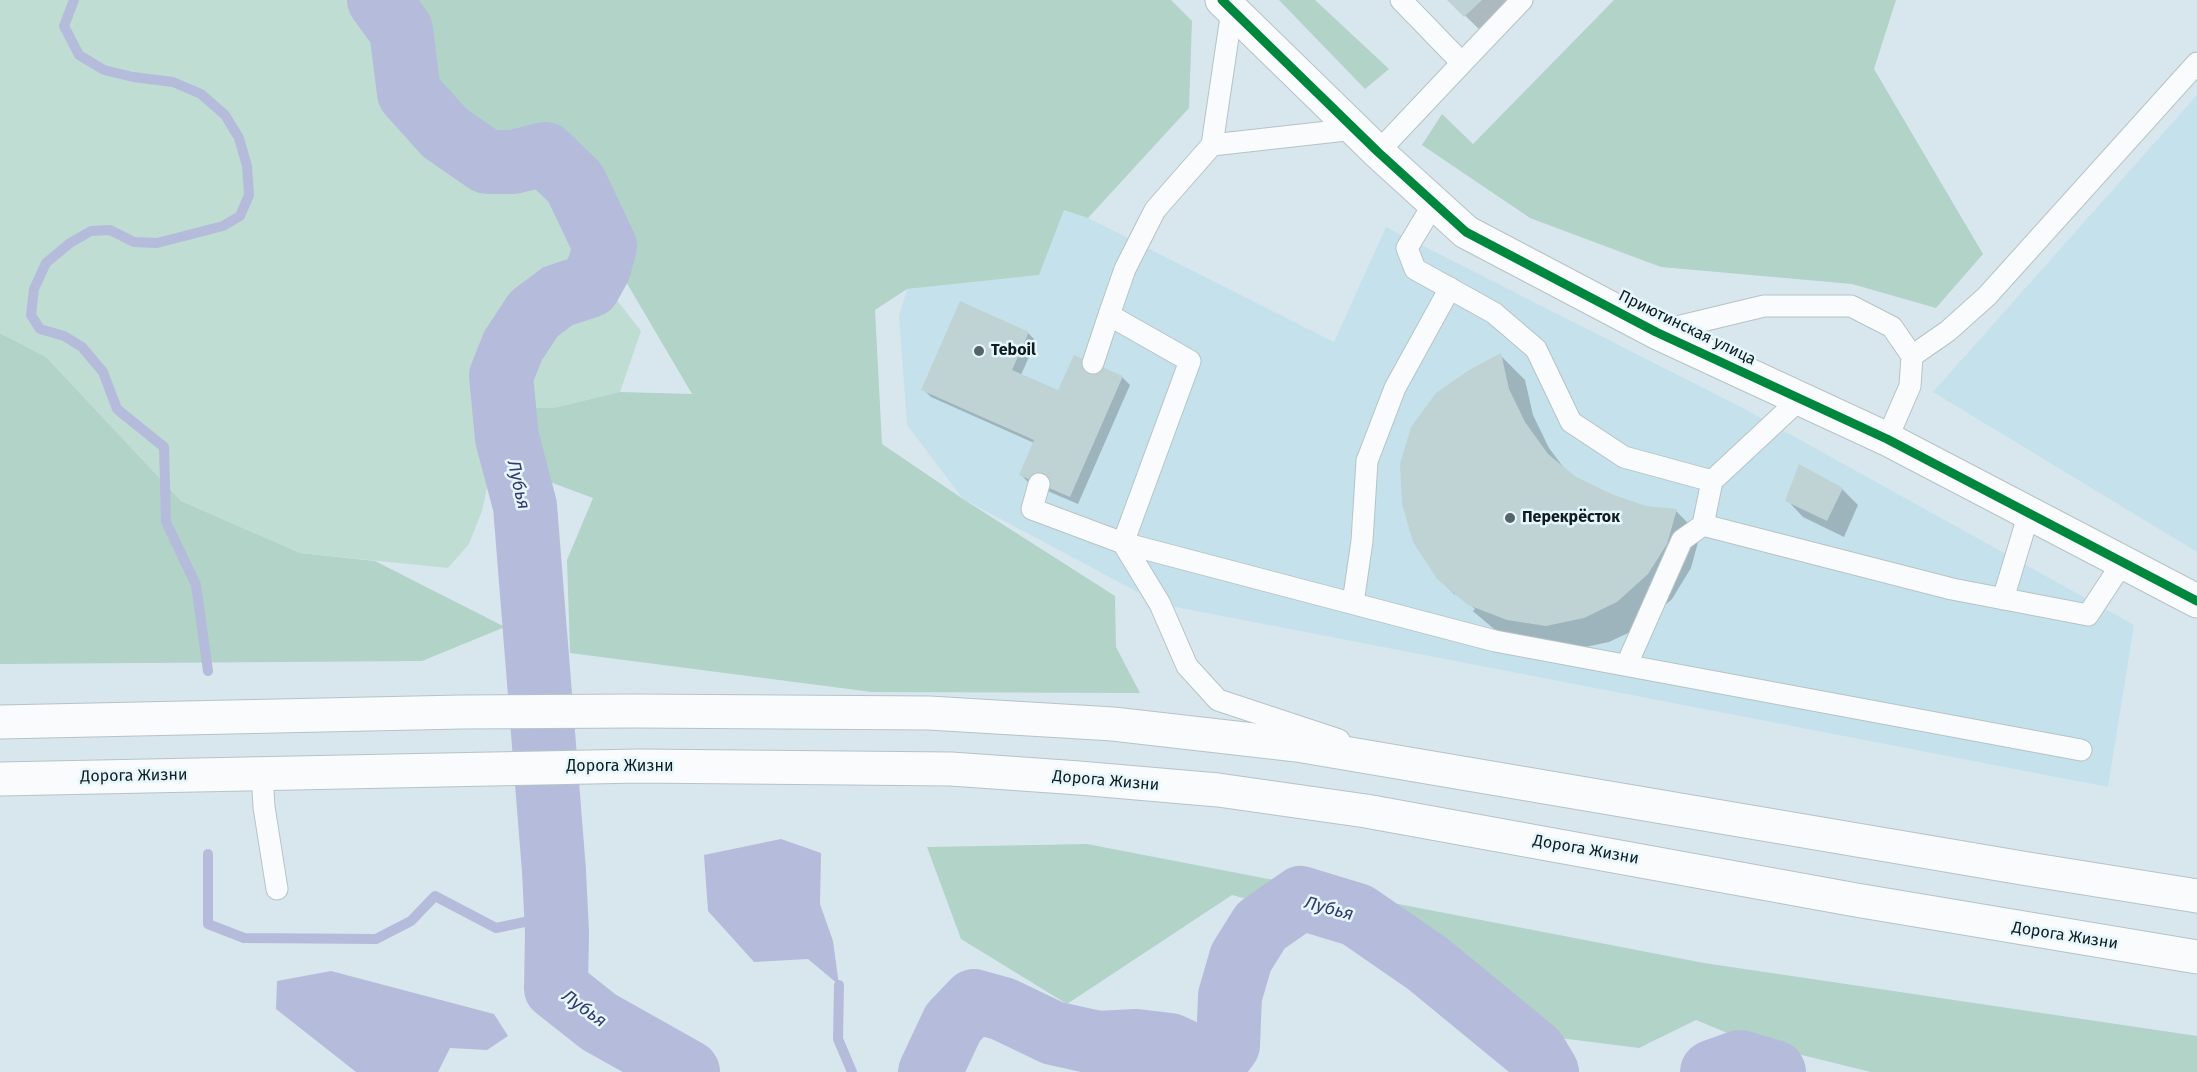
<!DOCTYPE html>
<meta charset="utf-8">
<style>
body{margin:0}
canvas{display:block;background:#d7e7ed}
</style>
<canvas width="2197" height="1072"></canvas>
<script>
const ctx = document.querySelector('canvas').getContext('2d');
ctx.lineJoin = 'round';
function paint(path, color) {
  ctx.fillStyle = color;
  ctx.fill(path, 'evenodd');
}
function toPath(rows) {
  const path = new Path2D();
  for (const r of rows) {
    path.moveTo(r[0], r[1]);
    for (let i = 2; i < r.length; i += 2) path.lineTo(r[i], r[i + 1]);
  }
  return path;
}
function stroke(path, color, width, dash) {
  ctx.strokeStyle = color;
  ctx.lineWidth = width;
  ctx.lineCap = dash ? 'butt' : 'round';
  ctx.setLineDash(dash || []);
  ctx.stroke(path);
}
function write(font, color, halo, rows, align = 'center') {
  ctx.font = font + ' "Fira Sans",sans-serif';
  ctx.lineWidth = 5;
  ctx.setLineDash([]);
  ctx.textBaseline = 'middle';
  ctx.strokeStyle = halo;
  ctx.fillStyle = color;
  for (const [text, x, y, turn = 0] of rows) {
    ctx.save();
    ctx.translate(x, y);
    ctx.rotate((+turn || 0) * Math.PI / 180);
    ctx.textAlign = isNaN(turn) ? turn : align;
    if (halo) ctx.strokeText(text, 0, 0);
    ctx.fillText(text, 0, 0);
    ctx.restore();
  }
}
paint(toPath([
 [2197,95,2197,552,1933,392],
 [1064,209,1088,218,1334,342,1386,227,1741,407,2134,625,2108,787,1160,604,963,499,907,425,899,316,907,289,1039,275]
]), '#c5e2ec');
paint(toPath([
 [0,0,379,0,401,30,409,93,513,162,545,154,575,183,605,246,609,290,641,331,620,392,553,408,504,408,482,511,469,544,448,568,300,553,181,501,46,357,0,333]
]), '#c0ddd4');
paint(toPath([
 [379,0,1171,0,1192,21,1189,108,1088,218,1064,210,1039,275,907,289,875,310,882,444,963,499,1115,596,1116,647,1140,693,872,692,570,653,567,560,593,498,493,461,504,408,553,408,620,392,692,394,605,246,574,183,545,154,513,162,487,162,445,133,409,93,401,30],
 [1279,0,1315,0,1389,69,1365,89],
 [1614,0,1896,0,1874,69,1983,254,1936,308,1852,284,1661,267,1530,218,1422,145,1442,114,1473,144],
 [0,333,46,357,181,501,300,553,375,561,505,627,422,661,0,664],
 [1087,844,1704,963,2197,1036,2197,1072,1871,1072,1749,1042,1696,1020,1639,1048,1552,1037,1335,923,1232,895,1067,1004,961,939,927,847]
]), '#b2d3c8');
paint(toPath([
 [781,839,821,853,820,904,833,941,839,985,808,959,754,962,708,911,704,855],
 [331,971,494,1014,508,1036,487,1050,450,1048,438,1072,356,1072,276,1009,277,981]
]), '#b5bcdb');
paint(toPath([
 [1449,0,1515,0,1482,32],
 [1028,333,1036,341,1021,375,1059,392,1122,377,1130,385,1078,504,1029,483,1021,475,1034,443,931,397,923,389],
 [1500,355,1525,380,1533,415,1549,448,1564,468,1575,478,1614,496,1646,507,1676,511,1700,535,1691,568,1672,599,1641,627,1609,642,1571,650,1533,644,1494,629,1461,601,1473,611,1475,609,1455,592,1455,595,1438,578],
 [1842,489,1858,505,1844,537,1803,517,1787,500]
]), '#0003');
stroke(toPath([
 [74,0,64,26,79,55,104,70,133,77,173,82,201,94,225,115,239,138,247,166,249,195,240,216,223,226,157,243,134,242,110,230,91,231,70,243,46,263,34,289,31,315,40,329,64,336,82,347,103,372,117,409,164,447,166,522,196,585,208,671],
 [208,854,208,924,244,938,376,939,411,921,435,896,496,928,534,920,557,932],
 [839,985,838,1039,852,1072]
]), '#b5bcdb', 10);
stroke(toPath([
 [379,0,401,30,409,93,445,133,487,162,513,162,545,154,575,183,605,246,599,268,589,286,558,296,534,314,513,346,501,376,507,438,525,506,554,871,557,932,556,988,599,1022,688,1072],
 [930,1072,953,1023,974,1001,1003,1009,1053,1033,1098,1043,1136,1041,1170,1045,1213,1065,1228,1045,1230,996,1241,958,1261,926,1301,898,1357,915,1428,964,1535,1052,1547,1072],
 [1712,1072,1740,1062,1774,1072]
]), '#b5bcdb', 64);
paint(toPath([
 [1447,0,1482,0,1464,17],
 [960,301,1029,332,1012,370,1058,390,1074,355,1123,376,1070,497,1019,475,1034,440,921,390],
 [1501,353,1509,389,1525,422,1548,454,1576,477,1614,495,1646,506,1677,509,1667,544,1648,574,1617,602,1584,618,1546,626,1507,620,1468,605,1437,579,1413,542,1402,504,1400,464,1411,427,1436,393,1469,370],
 [1799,464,1843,488,1827,521,1785,501]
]), '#bfd2d4');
const lane = toPath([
 [1462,63,1522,0],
 [1212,145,1355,129],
 [1378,152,1462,63,1401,0],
 [1434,203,1407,248,1415,269,1494,313,1536,349,1571,422,1624,457,1712,481,1800,399],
 [1656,332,1764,306,1851,306,1892,327,1912,356,1910,386,1887,439],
 [1912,356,1948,331,1987,296,2197,63],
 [1093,363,1109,315],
 [1039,484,1032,509,1123,543,1495,641,2081,750],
 [1703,525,1712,481],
 [1123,543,1190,361,1109,315,1125,269,1155,210,1212,145,1232,10],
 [1123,543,1160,604,1187,666,1218,700,1339,740],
 [2003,599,2029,513],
 [1353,603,1362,541,1367,461,1395,388,1450,288],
 [1627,664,1682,540,1703,525,1952,589,2088,615,2123,562],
 [262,773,264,807,277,889]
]);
const secondary = toPath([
 [1222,0,1378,152,1466,232,1656,332,1887,439,2197,601],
 [0,722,461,712,636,711,929,713,1113,724,1297,745,2028,869,2197,896],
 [0,779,639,766,951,769,1079,778,1218,790,1366,811,1856,900,2197,957]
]);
stroke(lane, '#b6c3c7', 23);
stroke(secondary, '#b6c3c7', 35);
stroke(lane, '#f9fbfc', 21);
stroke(secondary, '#f9fbfc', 33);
stroke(toPath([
 [1222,0,1378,152,1466,232,1656,332,1887,439,2197,601]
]), '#00873e', 9);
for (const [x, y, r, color] of [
 [979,351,6,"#566367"],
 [1510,518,6,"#566367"]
]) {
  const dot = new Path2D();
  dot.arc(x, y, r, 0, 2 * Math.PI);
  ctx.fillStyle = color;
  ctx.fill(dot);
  stroke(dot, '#e5f7fd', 2);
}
write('16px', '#111c1f', '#e5f7fd', [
 ["Приютинская улица",1687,328,26],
 ["Дорога Жизни",620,767],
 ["Дорога Жизни",134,776,-1],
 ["Дорога Жизни",1106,781,5],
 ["Дорога Жизни",1586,850,10],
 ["Дорога Жизни",2065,936,9]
]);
write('bold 16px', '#111c1f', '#e5f7fd', [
 ["Teboil",991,351],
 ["Перекрёсток",1522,518]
], 'left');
write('italic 18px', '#38386d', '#e5f7fd', [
 ["Лубья",518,485,77],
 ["Лубья",1329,909,15],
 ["Лубья",584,1009,36]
]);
</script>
